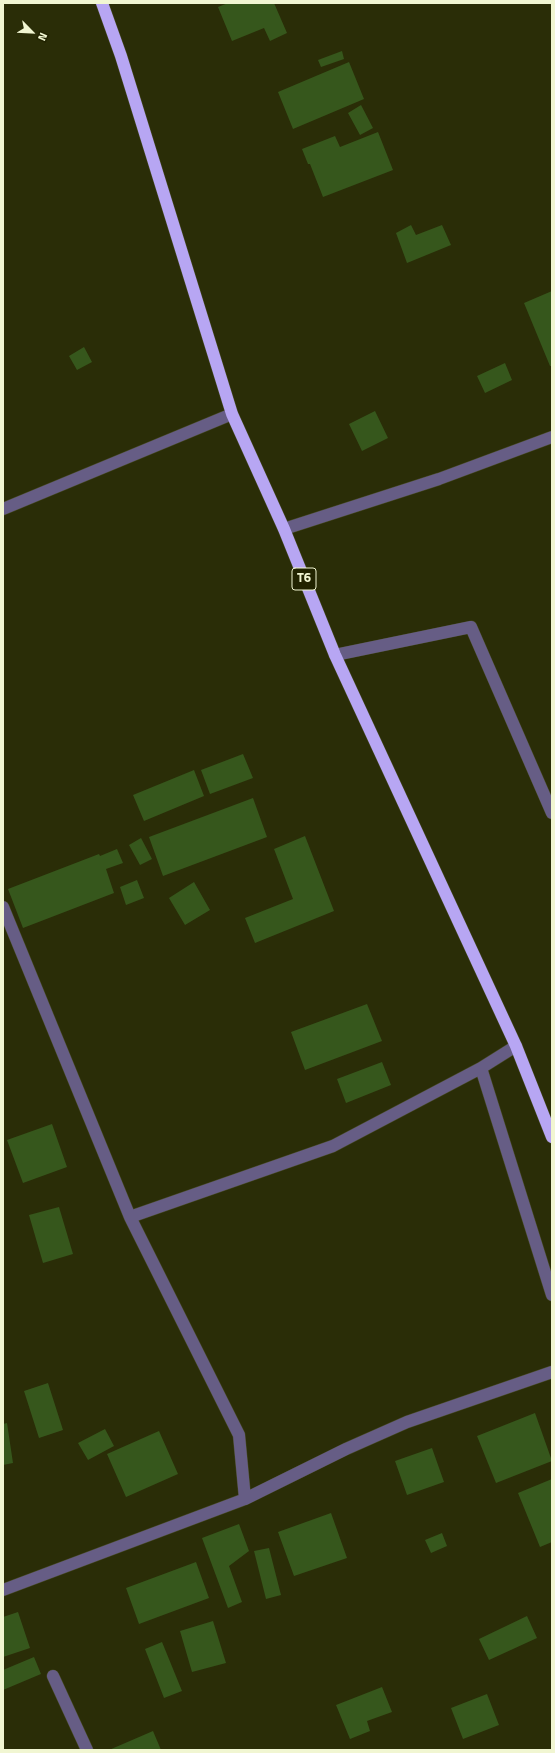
<!DOCTYPE html>
<style>
body{margin:0}
#map{position:relative;width:555px;height:1753px;overflow:hidden;background:#2a2d07;font-family:"Titillium Web",sans-serif}
canvas{display:block}
.frame{position:absolute;inset:0;border:4px solid #f1f6d2;pointer-events:none}
.north{position:absolute;left:12px;top:12px;width:40px;height:40px;-webkit-text-stroke:3px #212300;paint-order:stroke;rotate:114deg;font-size:11px;font-weight:700;line-height:16px;text-align:center;color:#f1f6d2}
.north::after{content:'';display:block;margin:auto;width:14px;height:18px;background:#f1f6d2;clip-path:polygon(50% 0,100% 100%,50% 72%,0 100%)}
</style>
<div id="map">
<canvas width="555" height="1753"></canvas>
<div class="frame"></div>
<div class="north">N</div>
</div>
<script>
const ctx = document.querySelector('canvas').getContext('2d');
ctx.lineJoin = 'round';
function paint(path, color) {
  ctx.fillStyle = color;
  ctx.fill(path, 'evenodd');
}
function toPath(rows) {
  const path = new Path2D();
  for (const r of rows) {
    path.moveTo(r[0], r[1]);
    for (let i = 2; i < r.length; i += 2) path.lineTo(r[i], r[i + 1]);
  }
  return path;
}
function stroke(path, color, width, dash) {
  ctx.strokeStyle = color;
  ctx.lineWidth = width;
  ctx.lineCap = dash ? 'butt' : 'round';
  ctx.setLineDash(dash || []);
  ctx.stroke(path);
}
function write(font, color, halo, rows, align = 'center') {
  ctx.font = font + ' "Titillium Web",sans-serif';
  ctx.lineWidth = 4;
  ctx.setLineDash([]);
  ctx.textBaseline = 'middle';
  ctx.strokeStyle = halo;
  ctx.fillStyle = color;
  for (const [text, x, y, turn = 0] of rows) {
    ctx.save();
    ctx.translate(x, y);
    ctx.rotate((+turn || 0) * Math.PI / 180);
    ctx.textAlign = isNaN(turn) ? turn : align;
    if (halo) ctx.strokeText(text, 0, 0);
    ctx.fillText(text, 0, 0);
    ctx.restore();
  }
}
paint(toPath([
 [228,3,274,3,287,33,270,41,264,28,232,41,218,7],
 [342,51,344,59,321,67,318,60],
 [349,62,364,99,293,129,278,92],
 [361,105,373,128,360,135,348,113],
 [378,132,393,170,323,197,310,164,308,164,302,149,335,136,340,147],
 [411,225,416,235,442,225,451,245,407,263,396,233],
 [552,291,552,366,550,366,524,303],
 [84,347,92,362,77,370,69,356],
 [505,363,512,380,485,393,477,376],
 [375,411,388,438,362,451,349,424],
 [243,754,253,778,210,794,201,770],
 [194,770,204,796,144,821,133,795],
 [253,798,267,837,163,876,149,837],
 [305,836,334,911,255,943,245,918,293,899,274,849],
 [141,838,152,859,140,865,129,845],
 [117,849,123,863,106,869,114,893,23,928,8,889,99,854,100,856],
 [137,880,144,898,126,905,120,887],
 [194,882,210,910,185,925,169,898],
 [367,1004,382,1041,305,1070,291,1032],
 [382,1062,391,1085,346,1103,337,1079],
 [52,1124,67,1167,23,1183,7,1140],
 [59,1207,73,1254,43,1263,29,1215],
 [48,1383,63,1430,39,1438,24,1391],
 [535,1413,552,1461,496,1483,477,1436],
 [7,1423,13,1463,3,1465,3,1424],
 [105,1429,114,1446,88,1460,78,1443],
 [159,1431,178,1474,126,1497,107,1454],
 [432,1448,444,1482,407,1495,395,1461],
 [552,1479,552,1542,540,1547,518,1493],
 [331,1513,347,1558,294,1576,278,1532],
 [239,1524,249,1551,229,1566,242,1602,228,1608,202,1538],
 [442,1533,447,1546,431,1553,425,1540],
 [269,1548,281,1595,266,1599,254,1551],
 [196,1562,209,1598,139,1624,126,1588],
 [18,1612,30,1648,3,1657,3,1617],
 [527,1616,537,1638,489,1660,479,1639],
 [213,1621,226,1663,192,1672,180,1631],
 [162,1642,182,1691,164,1698,145,1649],
 [34,1657,41,1674,3,1690,3,1670],
 [382,1687,392,1712,367,1721,370,1731,350,1739,336,1705],
 [487,1694,499,1725,463,1739,451,1708],
 [153,1731,161,1750,109,1750]
]), '#36571c');
const lane = toPath([
 [335,655,471,627,552,813]
]);
const street = toPath([
 [3,509,232,414],
 [284,529,439,479,552,437],
 [3,907,130,1217],
 [481,1068,552,1295],
 [245,1499,346,1449,407,1422,552,1372],
 [3,1590,245,1499,239,1435,130,1217,333,1146,481,1068,516,1046],
 [53,1676,87,1750]
]);
const highway = toPath([
 [102,3,121,56,232,414,284,529,335,655,516,1046,552,1137]
]);
stroke(lane, '#464923', 13);
stroke(street, '#464923', 13);
stroke(highway, '#464923', 13);
stroke(lane, '#665d85', 12);
stroke(street, '#665d85', 12);
stroke(highway, '#b7a6f3', 12);
for (const [x, y, w] of [
 [304,579,24]
]) {
  const box = new Path2D();
  box.roundRect(x - w / 2, y - 11, w, 22, 3);
  ctx.fillStyle = '#212300';
  ctx.fill(box);
  stroke(box, '#f1f6d2', 1);
}
write('bold 13px', '#f1f6d2', null, [
 ["T6",304,579]
]);
</script>
